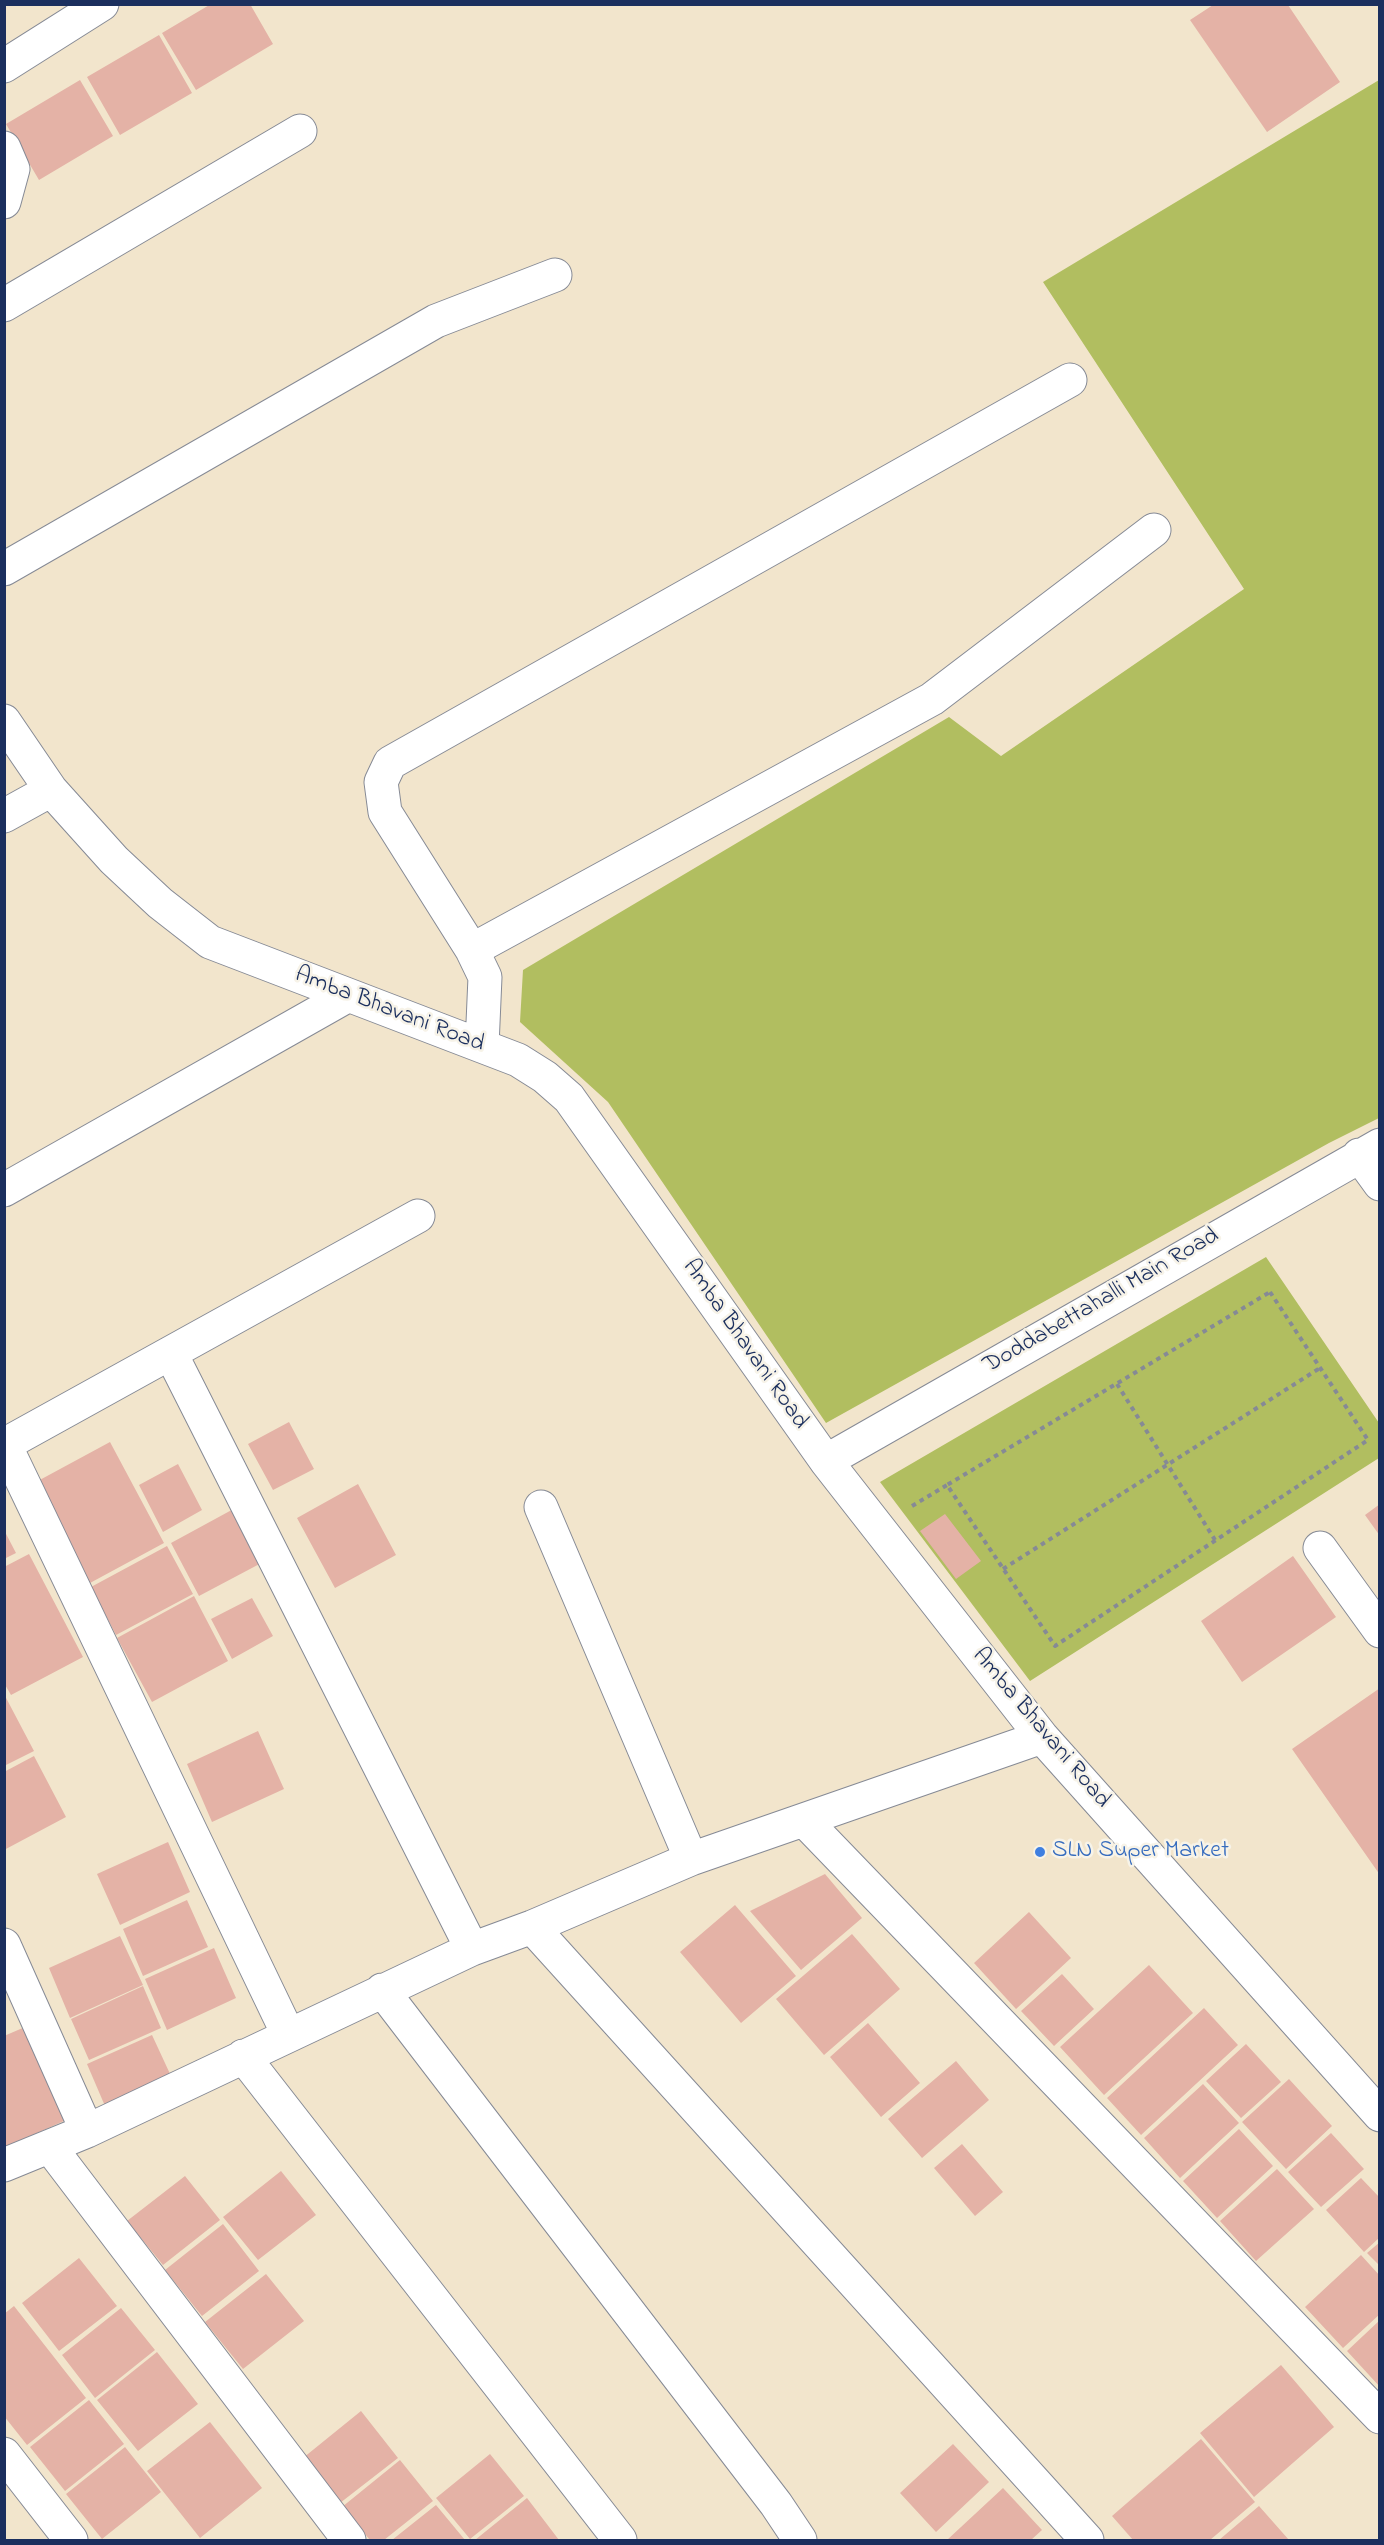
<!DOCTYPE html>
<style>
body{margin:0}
#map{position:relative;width:1384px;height:2545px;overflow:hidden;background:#f2e5cc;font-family:"Indie Flower",sans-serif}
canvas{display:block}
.frame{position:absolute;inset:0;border:6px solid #1b2f5e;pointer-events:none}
</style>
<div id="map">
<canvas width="1384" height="2545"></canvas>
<div class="frame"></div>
</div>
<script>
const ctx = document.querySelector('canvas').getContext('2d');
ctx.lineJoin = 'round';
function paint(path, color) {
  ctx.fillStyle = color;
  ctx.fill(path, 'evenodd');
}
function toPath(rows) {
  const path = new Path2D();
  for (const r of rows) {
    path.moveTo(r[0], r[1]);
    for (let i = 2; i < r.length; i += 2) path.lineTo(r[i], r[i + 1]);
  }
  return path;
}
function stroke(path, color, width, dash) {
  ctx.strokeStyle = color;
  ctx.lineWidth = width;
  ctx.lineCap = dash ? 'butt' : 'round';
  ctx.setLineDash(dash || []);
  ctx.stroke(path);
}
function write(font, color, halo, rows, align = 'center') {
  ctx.font = font + ' "Indie Flower",sans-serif';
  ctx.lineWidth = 5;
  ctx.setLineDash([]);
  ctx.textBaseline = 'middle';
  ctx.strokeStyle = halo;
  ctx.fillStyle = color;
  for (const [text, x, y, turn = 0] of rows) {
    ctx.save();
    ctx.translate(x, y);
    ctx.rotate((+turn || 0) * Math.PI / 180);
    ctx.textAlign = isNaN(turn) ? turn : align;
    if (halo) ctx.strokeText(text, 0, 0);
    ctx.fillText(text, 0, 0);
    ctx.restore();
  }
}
paint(toPath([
 [1379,80,1379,1118,1329,1143,826,1423,608,1102,520,1022,523,970,949,717,1001,756,1244,589,1043,282],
 [1266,1257,1379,1423,1379,1458,1030,1681,880,1482]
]), '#b1be60');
paint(toPath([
 [211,4,250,4,273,44,196,90,162,33],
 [1213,5,1288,5,1340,82,1267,132,1190,20],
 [159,35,192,93,120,135,87,77],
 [80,80,113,136,39,180,6,124],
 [289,1422,314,1469,273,1490,248,1444],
 [110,1442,164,1543,90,1583,36,1482],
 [178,1464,202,1510,163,1532,139,1485],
 [358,1484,396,1555,335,1588,297,1518],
 [1380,1504,1380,1536,1365,1515],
 [239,1506,267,1560,199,1596,171,1543],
 [945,1514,981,1561,956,1579,920,1531],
 [4,1530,16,1553,4,1559],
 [167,1546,193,1594,116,1635,91,1587],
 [29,1554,83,1657,11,1695,4,1683,4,1567],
 [1293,1556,1336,1617,1242,1682,1201,1621],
 [194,1596,228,1661,152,1702,117,1638],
 [252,1598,273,1636,232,1659,211,1619],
 [1380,1688,1380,1875,1292,1749],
 [4,1694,34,1751,4,1766],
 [258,1731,284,1789,212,1822,187,1764],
 [34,1756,66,1817,4,1850,4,1772],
 [168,1842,190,1892,120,1925,97,1874],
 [825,1874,862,1918,801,1970,750,1911],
 [187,1900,208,1947,143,1976,123,1929],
 [735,1905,796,1976,741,2023,680,1952],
 [1029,1912,1071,1958,1016,2009,974,1963],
 [852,1934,900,1989,824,2055,776,1999],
 [120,1936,143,1985,70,2018,49,1968],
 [214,1948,236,1998,167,2030,145,1979],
 [1149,1965,1193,2013,1104,2095,1060,2047],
 [1062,1974,1094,2009,1054,2046,1021,2011],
 [143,1986,161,2028,89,2060,71,2019],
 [1204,2008,1238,2045,1141,2135,1107,2098],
 [868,2023,920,2083,881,2117,830,2057],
 [25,2027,66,2120,4,2148,4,2036],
 [152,2035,171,2076,105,2106,87,2064],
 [1246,2044,1281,2082,1241,2118,1206,2081],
 [956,2061,989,2100,922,2158,888,2119],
 [1289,2079,1332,2126,1286,2169,1242,2122],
 [1203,2084,1239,2123,1180,2178,1144,2138],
 [1239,2129,1273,2166,1217,2218,1183,2181],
 [1331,2133,1364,2169,1321,2207,1288,2172],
 [962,2144,1003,2192,975,2216,934,2168],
 [1277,2169,1314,2209,1256,2261,1220,2221],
 [281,2171,316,2215,258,2260,223,2217],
 [185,2176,220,2220,163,2265,127,2221],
 [1361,2178,1380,2198,1380,2237,1364,2252,1326,2210],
 [223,2224,259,2271,202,2316,165,2270],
 [1380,2242,1380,2266,1367,2253],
 [1361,2255,1380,2276,1380,2314,1343,2348,1305,2307],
 [79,2258,117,2306,59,2351,22,2303],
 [266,2274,304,2321,243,2369,205,2322],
 [14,2306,86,2398,27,2445,4,2416,4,2314],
 [121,2308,155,2350,95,2398,62,2355],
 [1380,2320,1380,2387,1347,2351],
 [157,2352,198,2404,138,2451,97,2400],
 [1281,2365,1334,2427,1254,2497,1200,2433],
 [89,2400,124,2444,65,2491,30,2447],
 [361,2411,398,2458,340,2503,303,2458],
 [210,2422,262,2488,200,2538,147,2471],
 [1201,2439,1255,2502,1210,2540,1133,2540,1112,2516],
 [953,2444,989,2482,936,2532,900,2493],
 [125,2447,161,2492,102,2539,66,2494],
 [490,2454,524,2496,470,2539,436,2498],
 [400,2460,433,2501,384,2540,370,2540,342,2507],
 [1003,2488,1042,2530,1031,2540,947,2540],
 [527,2498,559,2540,475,2540],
 [436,2505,465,2540,392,2540],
 [1259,2506,1289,2540,1219,2540]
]), '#e4b2a6');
const minor = toPath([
 [4,66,102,4],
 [4,148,13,169,4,202],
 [4,305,300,131],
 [4,569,436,321,555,275],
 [4,721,51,790,114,860,160,903,210,942,518,1060,545,1077,569,1098,826,1461,1042,1737,1380,2115],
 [4,816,51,790],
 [472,950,932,699,1154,530],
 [482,1046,485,977,472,950,385,812,381,782,390,763,1070,380],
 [1359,1155,1380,1184],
 [4,1190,347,996],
 [171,1354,472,1949],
 [4,1445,418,1216],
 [5,1445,288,2034],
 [826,1461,1380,1145],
 [541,1507,691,1859],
 [1320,1548,1380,1631],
 [804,1820,1380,2417],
 [532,1927,1087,2540],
 [4,1945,87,2131],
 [382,1990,776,2504,800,2540],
 [243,2056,620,2540],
 [50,2147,349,2540],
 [4,2165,87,2131,472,1949,532,1927,691,1859,1042,1737],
 [4,2454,71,2540]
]);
stroke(minor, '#868a95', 35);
stroke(toPath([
 [1270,1292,1368,1440,1055,1646,947,1485,1270,1292],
 [1117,1384,1215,1540],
 [912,1506,947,1485],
 [1003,1569,1320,1368]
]), '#868a95', 4, [4.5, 4.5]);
stroke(minor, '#fff', 33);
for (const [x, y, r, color] of [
 [1040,1852,6,"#3f7fe0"]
]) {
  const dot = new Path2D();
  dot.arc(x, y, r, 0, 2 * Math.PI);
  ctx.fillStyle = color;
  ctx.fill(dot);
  stroke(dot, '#f7f3e8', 2);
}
write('24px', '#1b2f5e', '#f7f3e8', [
 ["Amba Bhavani Road",389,1011,21],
 ["Doddabettahalli Main Road",1102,1302,-30],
 ["Amba Bhavani Road",744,1345,55],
 ["Amba Bhavani Road",1040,1729,50]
]);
write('24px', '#366cbe', '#f7f3e8', [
 ["SLN Super Market",1052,1852]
], 'left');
</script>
